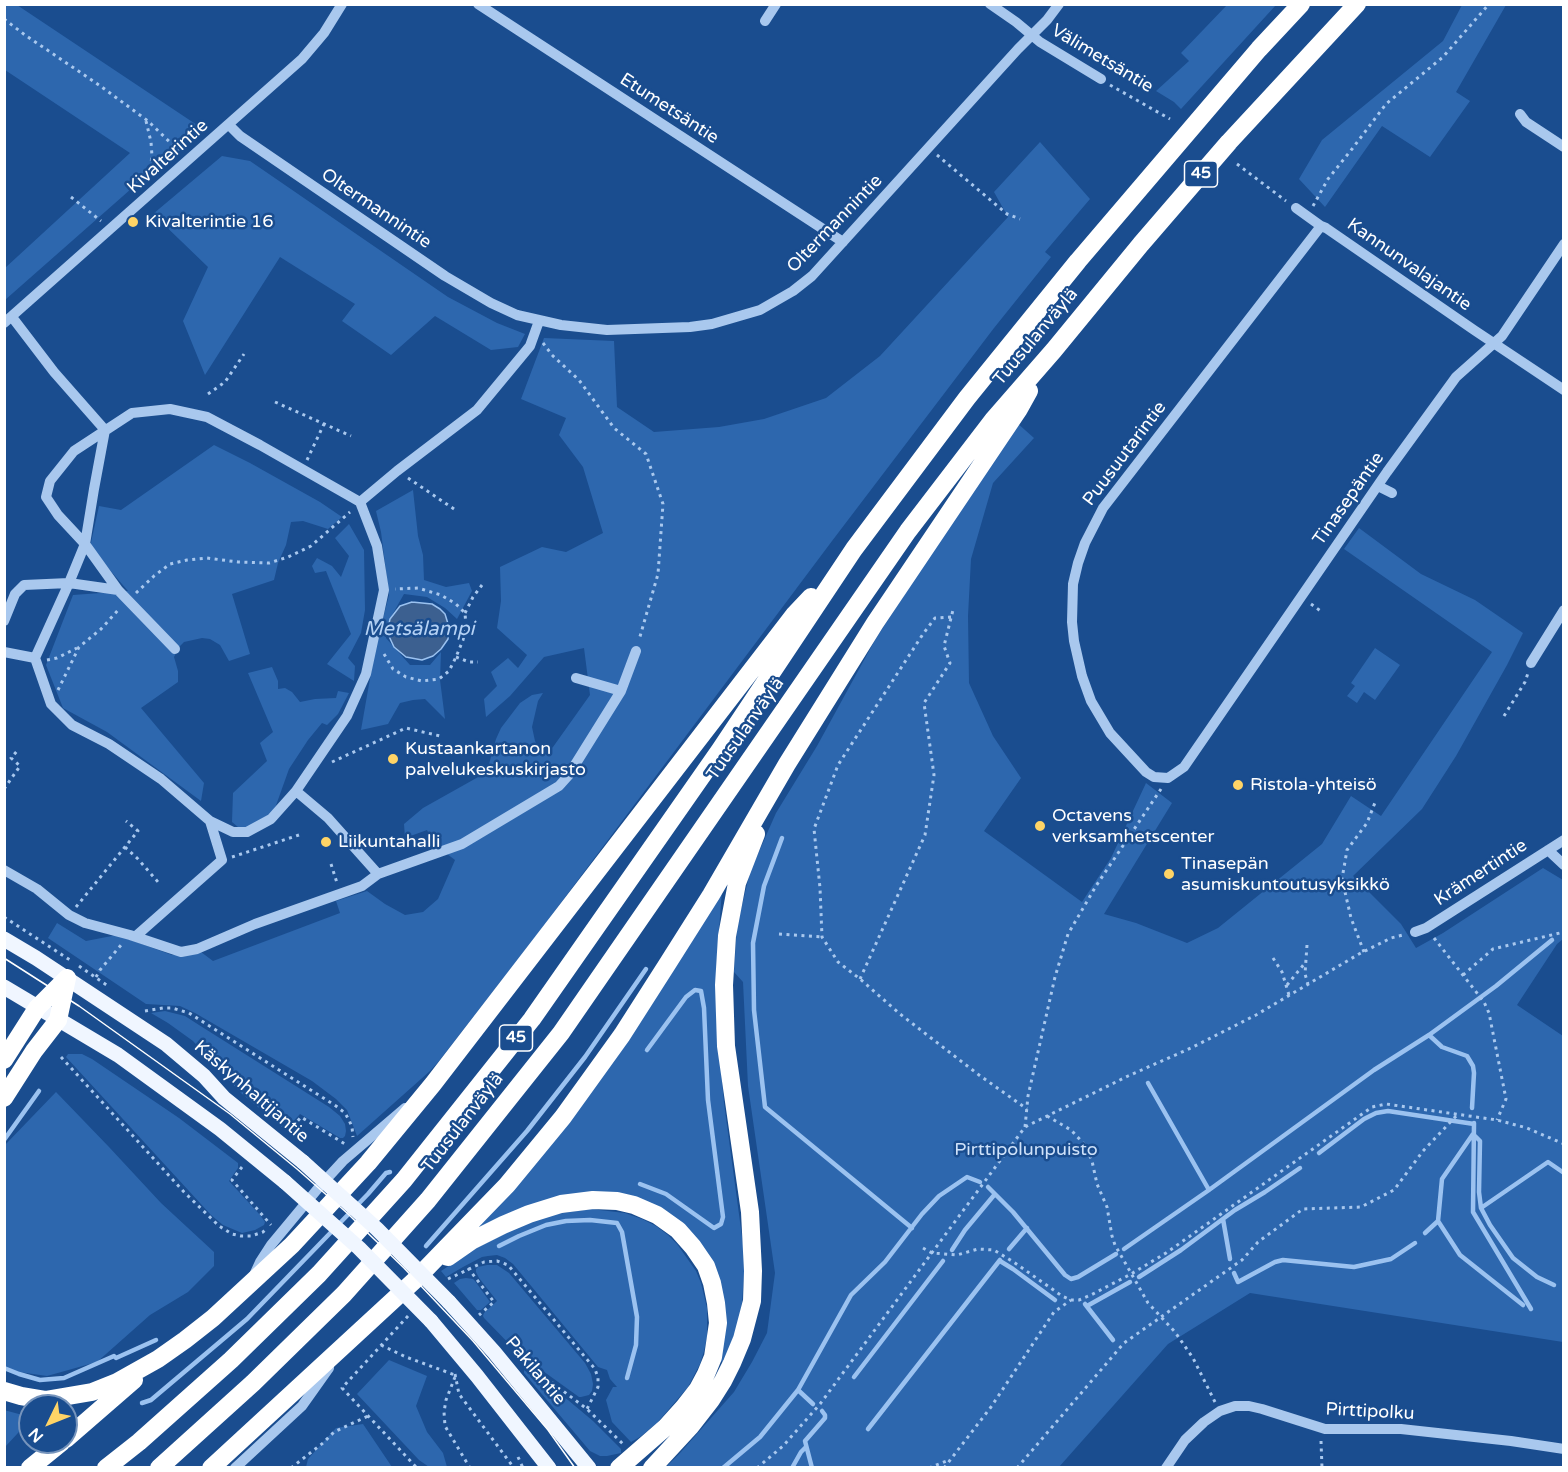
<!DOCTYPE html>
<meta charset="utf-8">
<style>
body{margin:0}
#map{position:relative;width:1568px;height:1472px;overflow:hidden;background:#1a4d8f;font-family:"Varela Round",sans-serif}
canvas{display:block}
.frame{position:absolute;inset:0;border:6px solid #fff;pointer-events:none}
.north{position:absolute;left:18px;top:1394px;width:60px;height:60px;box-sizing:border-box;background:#1a4d8f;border:2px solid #7694bc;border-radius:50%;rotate:227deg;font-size:16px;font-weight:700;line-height:24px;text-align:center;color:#fff}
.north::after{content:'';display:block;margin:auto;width:21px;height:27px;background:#ffd466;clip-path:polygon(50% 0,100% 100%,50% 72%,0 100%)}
</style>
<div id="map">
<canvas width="1568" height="1472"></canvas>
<div class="frame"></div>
<div class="north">N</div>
</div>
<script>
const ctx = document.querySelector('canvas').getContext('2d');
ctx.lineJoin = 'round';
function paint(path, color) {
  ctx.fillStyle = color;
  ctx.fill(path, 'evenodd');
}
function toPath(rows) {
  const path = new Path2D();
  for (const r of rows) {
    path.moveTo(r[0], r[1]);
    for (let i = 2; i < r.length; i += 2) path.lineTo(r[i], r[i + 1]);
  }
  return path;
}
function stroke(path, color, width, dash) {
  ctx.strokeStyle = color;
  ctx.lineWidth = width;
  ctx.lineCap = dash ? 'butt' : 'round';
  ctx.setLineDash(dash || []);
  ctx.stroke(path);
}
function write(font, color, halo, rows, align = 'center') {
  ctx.font = font + ' "Varela Round",sans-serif';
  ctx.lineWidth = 5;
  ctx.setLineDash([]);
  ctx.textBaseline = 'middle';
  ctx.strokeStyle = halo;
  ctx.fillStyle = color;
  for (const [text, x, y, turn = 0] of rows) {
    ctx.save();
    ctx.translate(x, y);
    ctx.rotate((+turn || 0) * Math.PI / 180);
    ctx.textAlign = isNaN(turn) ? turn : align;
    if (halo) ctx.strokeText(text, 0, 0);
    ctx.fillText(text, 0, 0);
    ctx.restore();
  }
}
paint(toPath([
 [17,5,203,129,148,174,5,300,5,268,130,153,5,70,5,5],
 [1227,5,1276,5,1181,109,1174,102,1156,91,1189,61,1181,53],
 [1462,5,1506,5,1456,92,1470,101,1430,157,1382,126,1325,207,1299,179,1322,140,1443,41],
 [1040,142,1090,199,1045,252,1051,257,994,328,832,541,539,932,439,1061,430,1071,357,1136,347,1110,336,1099,312,1081,195,1013,180,1006,146,1004,48,938,57,923,86,941,117,935,172,955,190,955,201,952,213,961,340,913,336,901,367,891,385,904,405,915,423,912,438,899,455,860,434,844,427,830,405,838,404,824,423,808,480,776,489,764,496,739,501,728,520,703,532,695,543,693,538,701,532,727,535,741,543,755,553,747,590,695,584,648,544,657,510,696,486,717,484,699,497,686,491,672,508,658,518,668,527,655,497,628,501,601,500,567,542,547,566,552,603,533,583,467,559,435,566,418,521,399,544,338,614,341,617,407,654,432,719,427,764,419,826,398,880,356,1008,217,994,192],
 [222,156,250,161,448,297,497,323,525,334,518,347,491,350,435,316,391,355,342,321,355,304,280,257,205,375,183,321,208,267,153,214],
 [1016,422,1034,438,993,483,971,559,968,616,969,683,993,736,1021,778,984,831,1082,902,1111,858,1146,783,1172,803,1104,914,1136,923,1187,943,1218,928,1322,844,1351,796,1381,816,1492,652,1344,549,1359,528,1421,574,1475,600,1523,633,1507,665,1456,756,1422,809,1353,876,1401,924,1416,948,1443,933,1543,868,1563,880,1563,939,1557,944,1517,1005,1563,1036,1563,1342,1250,1293,1168,1344,1059,1467,665,1468,680,1453,734,1392,752,1362,767,1333,775,1273,748,1086,743,982,734,972,737,926,750,872,776,813,817,746,875,640],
 [214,445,250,463,320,502,342,517,328,529,303,521,291,522,286,545,278,563,274,580,232,594,250,654,229,661,220,645,210,639,202,638,184,642,179,647,174,657,178,671,178,682,141,708,204,783,201,801,107,732,63,708,46,665,73,595,128,591,90,547,99,506,121,510],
 [413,490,418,536,423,555,424,580,446,587,469,583,472,591,457,619,445,608,427,597,404,594,387,624,386,638,410,665,430,665,441,652,440,680,445,719,425,699,413,700,400,703,388,724,361,730,375,650,389,595,381,532,376,511],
 [349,524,364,550,365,610,361,633,348,658,355,666,354,681,327,664,351,634,326,571,315,573,312,566,317,558,332,566,341,577,349,556,335,538],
 [1375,648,1400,665,1375,700,1364,692,1357,703,1347,696,1355,686,1351,683],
 [272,667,278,681,278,689,285,688,292,692,300,702,315,699,336,698,338,691,349,693,338,714,327,725,322,723,308,740,289,769,274,811,244,832,232,822,233,793,267,761,260,743,273,732,248,673],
 [722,890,716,971,716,1016,724,1103,743,1244,744,1273,742,1303,737,1327,724,1363,719,1360,712,1263,618,1196,475,1234,477,1225],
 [165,1011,185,1016,199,1025,329,1107,340,1116,345,1124,346,1131,345,1136,343,1138,340,1138,300,1114,289,1126,282,1127,241,1093,193,1041,168,1023,151,1013],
 [68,1054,82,1054,92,1059,179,1118,238,1163,238,1168,229,1181,260,1215,265,1222,264,1225,255,1230,242,1233,223,1225,211,1215,66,1057],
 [56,1092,109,1147,161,1203,214,1252,214,1266,188,1292,150,1315,97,1362,47,1376,5,1370,4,1146],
 [591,1209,625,1213,642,1219,656,1226,668,1235,677,1244,696,1271,701,1283,707,1308,707,1337,704,1351,700,1364,688,1387,657,1423,640,1437,631,1442,612,1422,606,1400,613,1387,617,1387,610,1379,607,1370,598,1367,513,1264,505,1258,497,1255,488,1256,482,1257,463,1267,446,1277,441,1271,476,1248,530,1221,556,1214],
 [487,1265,497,1265,509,1273,585,1363,591,1374,593,1384,592,1391,589,1395,581,1397,579,1397,518,1353,484,1318,483,1316,484,1313,497,1301,479,1278,476,1272,476,1269,478,1267],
 [466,1278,473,1279,475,1281,490,1302,481,1310,477,1310,454,1283,460,1279],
 [389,1360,427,1376,416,1406,427,1432,443,1453,447,1467,429,1467,419,1460,357,1394],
 [524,1370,568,1400,593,1421,621,1449,621,1453,607,1456,600,1456,590,1451,524,1373],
 [4,1410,30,1417,30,1420,5,1447],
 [363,1424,392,1467,306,1467,308,1459,336,1428]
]), '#2d67ae');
const water = toPath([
 [412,602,432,604,440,609,445,614,449,627,448,639,441,649,433,656,422,660,406,657,394,647,387,632,390,619,400,606,412,602]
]);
paint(water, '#3c6090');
stroke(water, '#9bc2f0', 1.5);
stroke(toPath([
 [782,838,764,886,753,943,754,1010,765,1107,912,1228],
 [1429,1035,1442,1047,1467,1056,1473,1066,1474,1073,1472,1108],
 [1148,1083,1209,1190],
 [1474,1123,1473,1212,1531,1309],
 [4,1140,39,1091],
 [1319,1153,1364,1119,1376,1113,1388,1111,1474,1124],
 [640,1184,666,1194,714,1228,721,1224,723,1217,708,1100,704,1008,701,991,695,990,686,997,647,1050],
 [988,1187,1013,1212,1065,1275,1071,1279,1078,1277,1116,1254],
 [1481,1208,1548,1162,1564,1173],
 [1223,1219,1230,1259],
 [1438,1221,1460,1255,1523,1305],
 [1425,1233,1438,1221,1442,1179,1473,1134,1480,1141,1479,1192,1481,1208,1490,1225,1513,1258,1537,1277,1554,1285],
 [426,1246,527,1131,585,1057,646,969],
 [499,1246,519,1236,546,1225,566,1221,590,1220,617,1223,622,1232,637,1317,636,1345,627,1378],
 [1009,1249,1027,1228],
 [1124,1249,1209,1190,1374,1070,1429,1035,1496,986,1552,940],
 [952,1250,965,1230,995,1194],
 [1000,1261,1013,1269,1055,1300],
 [1234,1273,1238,1282,1275,1262,1283,1260,1354,1267,1391,1259,1415,1243],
 [1139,1277,1181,1250,1235,1210,1265,1192,1300,1168],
 [1085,1304,1113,1340],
 [1087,1306,1130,1282],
 [4,1368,19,1374,40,1380,64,1378,114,1356,116,1358,156,1340],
 [854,1377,943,1261],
 [798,1390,813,1404],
 [142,1403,151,1400,247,1319,368,1194,386,1173,390,1172],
 [868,1429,1000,1260],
 [723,1468,760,1437,798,1390,851,1295,885,1262,922,1214,939,1196,967,1177,980,1182],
 [792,1468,801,1452,806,1447],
 [812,1468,805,1441,825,1418,825,1415,822,1411]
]), '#9bc2f0', 4.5);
stroke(toPath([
 [4,19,25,35,99,85,148,121,179,151],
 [1110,85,1170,119],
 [146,121,151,142,152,156,150,169,147,179],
 [937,155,1007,214,1020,219],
 [1237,164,1286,201],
 [71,197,101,221],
 [1313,206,1328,179,1352,149,1386,104,1443,57,1489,4],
 [543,343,552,355,579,380,614,428,646,454,663,504,658,574,639,640],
 [208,394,225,382,244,354],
 [275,402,351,436],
 [307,460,324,424],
 [408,478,454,509],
 [136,593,154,576,170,564,187,560,207,558,238,562,269,563,288,557,311,546,350,512],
 [1311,604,1322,612],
 [465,613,473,597,482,585],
 [951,617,935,618,923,634,838,765,814,829,820,888,822,937,838,962,860,979,900,1014,979,1075,1027,1109],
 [384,654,393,669,406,677,422,681,439,679,449,671,456,657,463,640,466,626,465,613,456,604,441,595,418,588,395,589],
 [456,657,469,662,478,662],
 [47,660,57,658,77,648],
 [58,690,79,647,101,629,120,608],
 [1504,716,1525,682,1528,673],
 [332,762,406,728,440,736],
 [4,789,20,766,11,758,18,750],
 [125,847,138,859,158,882],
 [232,857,299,835],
 [331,864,337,883],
 [76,907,138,831,126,821],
 [4,917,73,962],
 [779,934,822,937],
 [1434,938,1484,1002,1489,1013,1506,1099,1497,1120],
 [1307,945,1305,974,1308,984],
 [1364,952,1351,918,1342,879,1347,850,1367,823,1376,800],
 [1273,958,1282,972,1289,995],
 [79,966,108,986],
 [1463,975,1493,949,1564,932],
 [96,977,100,970,121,945],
 [860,979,925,835,934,775,924,703,950,663,944,646,953,610],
 [1287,985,1305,963],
 [145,1011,163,1008,172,1008,189,1013,336,1106,345,1113,349,1120,352,1127,353,1137],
 [61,1057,184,1192,219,1226,232,1234,241,1236,251,1236,263,1232,266,1229],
 [1047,1116,1071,1130,1085,1145,1092,1161,1097,1184,1107,1207,1112,1236,1115,1245,1148,1303,1175,1332,1193,1358,1215,1402],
 [1025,1127,1028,1096,1055,977,1068,934,1096,886,1161,789],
 [288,1132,301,1117,345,1144],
 [242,1167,232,1180,271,1225],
 [923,1248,932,1253,957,1255,978,1249,994,1250,1015,1263,1062,1296,1071,1300,1079,1300,1091,1295,1131,1274,1166,1253,1372,1107,1386,1104,1497,1120,1527,1128,1564,1144],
 [468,1268,494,1302,479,1315],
 [448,1279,484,1262,497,1261,508,1265,595,1369,598,1378,598,1387,587,1409],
 [408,1316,342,1388,417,1468],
 [381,1345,406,1357,455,1375],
 [522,1360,587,1409,623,1444],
 [455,1374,459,1394,514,1468],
 [455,1377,446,1400,444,1412,445,1426,470,1468],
 [1321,1441,1322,1468],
 [518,1457,523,1468],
 [291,1468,323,1443,334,1432,368,1416],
 [757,1468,783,1446,820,1404,1025,1127,1128,1076,1191,1048,1256,1015,1359,954,1391,938,1403,935],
 [929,1468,949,1460],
 [944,1468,991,1407,1054,1312,1071,1300],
 [1017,1468,1124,1343,1242,1260,1258,1242,1303,1209,1361,1207,1394,1190,1423,1151,1458,1114]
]), '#a9c8ee', 3, [3, 4.5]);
stroke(toPath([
 [478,4,843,242],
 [990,4,1016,22,1040,42,1101,79],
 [765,21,776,4],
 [1520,114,1526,122,1564,147],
 [229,125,240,136,445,276,491,303,517,315,561,325,607,330,690,327,712,324,760,310,793,291,812,276,1018,49,1047,20,1059,4],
 [1296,208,1321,226,1326,228,1474,330,1564,390],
 [1321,226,1103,508,1085,543,1078,563,1073,584,1072,622,1074,641,1082,676,1091,701,1110,733,1146,772,1154,777,1168,778,1184,767,1387,472,1456,377,1502,336,1564,244],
 [4,323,302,59,324,33,342,4],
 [1378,486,1392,493],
 [360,502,397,471,477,410,530,346,539,321],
 [4,621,15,594,24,585,69,583,118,590,175,649],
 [4,652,35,658,69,583,85,544,94,489,105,430,54,372,12,317],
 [35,658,51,704,72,725,109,744,161,779,210,821,233,832,247,832,271,819,296,791,347,716,366,674,384,590,377,546,360,502,260,445,207,417,170,409,132,413,74,451,50,481,46,497,58,515,85,544,118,590],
 [1531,663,1564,610],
 [576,678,621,691],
 [296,791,328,818,378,874],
 [1548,850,1564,865],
 [4,870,37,889,69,915,85,923,130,935,181,952,197,949,255,924,362,886,378,874,462,844,559,786,568,776,621,691,636,651],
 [1415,932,1426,928,1564,840],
 [136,936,222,860,210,821],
 [254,1275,260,1262,271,1245,320,1186,343,1161,405,1108],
 [235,1468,302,1406,329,1368],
 [1166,1468,1185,1440,1204,1422,1220,1411,1235,1406,1249,1406,1262,1409,1325,1429,1401,1429,1511,1441,1564,1449]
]), '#a9c8ee', 10);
stroke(toPath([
 [4,939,36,958,166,1044,204,1076,224,1098,303,1162],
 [4,987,118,1055,220,1129,285,1182],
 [449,1302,494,1352,589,1468],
 [431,1321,477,1376,549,1468]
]), '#f0f6ff', 15);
stroke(toPath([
 [4,1060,37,1008,67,978],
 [4,1098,34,1051,58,1020,67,978],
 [448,1257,471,1241,503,1225,529,1214,561,1204,593,1200,617,1201,634,1205,657,1215,678,1230,693,1247,706,1266,712,1283,716,1303,718,1323,713,1357,706,1374,698,1389,684,1407,666,1427,619,1468],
 [4,1391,21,1396,45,1400,92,1392,117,1382,158,1359,185,1340,213,1318,292,1245,368,1163,433,1084,794,615,811,597],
 [66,1439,134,1380],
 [30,1468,62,1442],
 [106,1468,139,1442,231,1360,319,1274,404,1180,532,1019,720,750,854,549,967,398,1078,261,1259,49,1301,4],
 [159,1468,253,1383,344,1294,428,1200,561,1033,908,531,993,420,1054,350,1141,244,1229,142,1357,4],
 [211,1468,415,1280,507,1185,563,1117,622,1035,668,963,711,895,787,764,875,623,1019,409,1029,391],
 [652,1468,690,1427,711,1400,723,1381,732,1363,742,1339,752,1301,753,1271,750,1212,726,1046,724,985,727,936,737,883,756,834]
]), '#fff', 18);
stroke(toPath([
 [4,958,79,1006,230,1114,297,1169,347,1213,404,1268,473,1341,548,1430,575,1468]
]), '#fff', 1.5);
stroke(toPath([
 [303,1162,377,1229,449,1302],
 [285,1182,359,1248,431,1321]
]), '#f0f6ff', 15);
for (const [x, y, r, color] of [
 [133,222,6,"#ffd466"],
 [393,759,6,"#ffd466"],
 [1238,785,6,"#ffd466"],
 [1040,826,6,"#ffd466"],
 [326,842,6,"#ffd466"],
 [1169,874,6,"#ffd466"]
]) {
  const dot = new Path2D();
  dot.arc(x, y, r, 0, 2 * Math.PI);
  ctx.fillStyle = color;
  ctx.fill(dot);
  stroke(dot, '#1a4d8f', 2);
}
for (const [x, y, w] of [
 [1201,174,33],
 [516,1038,33]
]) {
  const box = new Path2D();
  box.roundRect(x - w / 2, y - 13, w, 26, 4.5);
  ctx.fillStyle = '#1a4d8f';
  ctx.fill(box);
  stroke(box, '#fff', 1.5);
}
write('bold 16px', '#fff', null, [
 ["45",1201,174],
 ["45",516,1038]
]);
write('18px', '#fff', '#1a4d8f', [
 ["Välimetsäntie",1102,59,31],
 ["Etumetsäntie",669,109,33],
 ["Kivalterintie",168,157,-42],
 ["Oltermannintie",376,209,34],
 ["Oltermannintie",835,224,-46],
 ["Kannunvalajantie",1409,265,35],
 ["Tuusulanväylä",1036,337,-50],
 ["Puusuutarintie",1125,454,-53],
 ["Tinasepäntie",1349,499,-55],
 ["Tuusulanväylä",746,729,-55],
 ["Krämertintie",1481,873,-33],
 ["Käskynhaltijantie",251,1092,41],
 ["Tuusulanväylä",463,1123,-52],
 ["Pakilantie",535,1371,50],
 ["Pirttipolku",1370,1412,3]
]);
write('18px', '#fff', '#1a4d8f', [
 ["Kivalterintie 16",145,222],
 ["Kustaankartanon",405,749],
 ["palvelukeskuskirjasto",405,770],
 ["Ristola-yhteisö",1250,785],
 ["Octavens",1052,816],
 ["verksamhetscenter",1052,837],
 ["Liikuntahalli",338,842],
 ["Tinasepän",1181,864],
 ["asumiskuntoutusyksikkö",1181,885]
], 'left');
write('18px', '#cfe2fa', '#1a4d8f', [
 ["Pirttipolunpuisto",1026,1150]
]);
write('italic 20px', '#b5d2f5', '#1a4d8f', [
 ["Metsälampi",419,630]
]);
</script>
